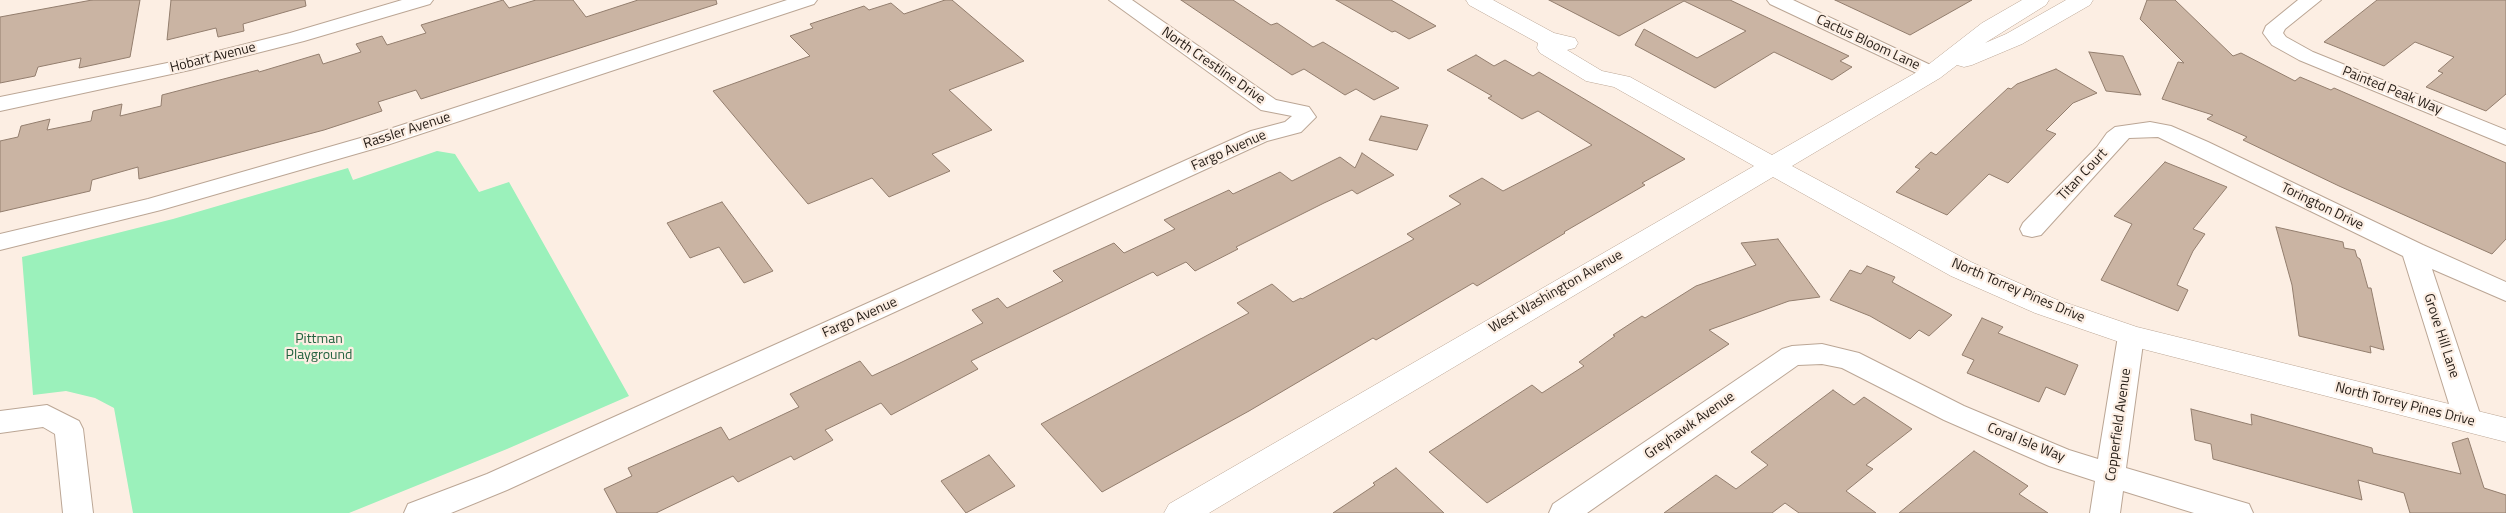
<!DOCTYPE html>
<style>
body{margin:0}
canvas{display:block;background:#fceee3}
</style>
<canvas width="2506" height="513"></canvas>
<script>
const ctx = document.querySelector('canvas').getContext('2d');
ctx.lineJoin = 'round';
function paint(path, color) {
  ctx.fillStyle = color;
  ctx.fill(path, 'evenodd');
}
function toPath(rows) {
  const path = new Path2D();
  for (const r of rows) {
    path.moveTo(r[0], r[1]);
    for (let i = 2; i < r.length; i += 2) path.lineTo(r[i], r[i + 1]);
  }
  return path;
}
function stroke(path, color, width, dash) {
  ctx.strokeStyle = color;
  ctx.lineWidth = width;
  ctx.lineCap = dash ? 'butt' : 'round';
  ctx.setLineDash(dash || []);
  ctx.stroke(path);
}
function write(font, color, halo, rows, align = 'center') {
  ctx.font = font + ' "Titillium Web",sans-serif';
  ctx.lineWidth = 4.5;
  ctx.setLineDash([]);
  ctx.textBaseline = 'middle';
  ctx.strokeStyle = halo;
  ctx.fillStyle = color;
  for (const [text, x, y, turn = 0] of rows) {
    ctx.save();
    ctx.translate(x, y);
    ctx.rotate((+turn || 0) * Math.PI / 180);
    ctx.textAlign = isNaN(turn) ? turn : align;
    if (halo) ctx.strokeText(text, 0, 0);
    ctx.fillText(text, 0, 0);
    ctx.restore();
  }
}
paint(toPath([
 [437,151,455,154,479,192,509,182,629,396,507,449,349,513,133,513,114,408,95,398,66,391,33,395,22,257,173,219,348,168,353,180]
]), '#9bf1bb');
const building = toPath([
 [92,0,140,0,130,57,79,68,81,58,38,67,35,76,0,83,0,17,92,0],
 [171,0,305,0,306,6,243,24,244,31,218,37,216,28,167,40,171,0],
 [503,0,509,8,536,0,573,0,586,17,638,0,716,0,717,4,421,99,416,90,378,102,382,111,324,130,139,179,138,167,92,180,90,191,0,212,0,141,18,137,21,126,50,119,47,130,91,121,93,111,122,104,120,116,161,106,162,95,258,70,259,72,319,54,323,64,361,52,356,44,382,36,387,45,426,33,421,25,503,0],
 [945,0,952,0,1024,61,949,90,992,130,932,154,950,171,889,197,872,178,808,204,713,91,810,56,790,36,813,28,810,24,864,6,869,10,891,3,904,14,945,0],
 [1181,0,1233,0,1271,25,1277,23,1313,47,1323,42,1399,88,1374,100,1356,89,1345,95,1304,69,1292,75,1181,0],
 [1336,0,1391,0,1436,26,1409,39,1395,31,1392,32,1336,0],
 [1549,0,1730,0,1849,56,1840,61,1852,67,1832,80,1774,52,1715,88,1635,45,1644,29,1697,58,1746,31,1684,1,1619,36,1549,0],
 [1835,0,1972,0,1910,35,1835,0],
 [2147,0,2175,0,2233,56,2241,53,2295,81,2300,77,2331,90,2334,88,2506,163,2506,239,2492,254,2339,186,2243,140,2247,137,2207,119,2213,115,2162,99,2178,62,2184,63,2140,19,2147,0],
 [2377,0,2506,0,2506,94,2486,111,2426,87,2443,73,2438,71,2454,57,2415,42,2384,66,2324,42,2377,0],
 [2089,52,2123,56,2141,95,2106,91,2089,52],
 [1476,55,1494,66,1505,60,1533,76,1539,72,1685,159,1642,183,1645,185,1564,232,1565,233,1477,286,1473,283,1376,340,1373,338,1249,411,1102,492,1041,424,1249,313,1237,303,1272,284,1293,302,1301,298,1302,299,1414,239,1407,234,1461,204,1449,196,1482,178,1503,191,1592,145,1538,111,1522,119,1488,98,1492,96,1447,70,1476,55],
 [2056,69,2097,93,2073,103,2046,130,2056,134,2008,183,1989,174,1947,215,1896,192,1920,169,1915,167,1931,152,1936,155,2008,88,2011,89,2017,84,2056,69],
 [1381,116,1428,125,1417,150,1369,140,1381,116],
 [1362,153,1394,175,1357,194,1352,190,1324,203,1236,247,1238,249,1195,271,1186,262,1157,276,1153,272,971,361,978,369,891,415,881,403,825,430,833,440,794,460,791,456,738,482,733,476,656,513,617,513,604,489,632,476,628,468,721,427,729,440,799,407,790,394,860,361,872,376,900,363,983,323,972,310,998,298,1007,308,1063,281,1053,271,1114,243,1124,253,1175,229,1164,220,1229,190,1233,194,1280,172,1292,181,1340,157,1355,168,1362,153],
 [2165,162,2227,187,2193,229,2205,234,2193,251,2177,285,2188,290,2178,311,2101,280,2132,224,2114,216,2165,162],
 [722,202,773,271,744,283,719,247,690,258,667,223,722,202],
 [2276,227,2343,242,2344,248,2355,250,2357,257,2360,259,2368,288,2371,288,2384,350,2370,346,2371,353,2299,336,2292,285,2276,227],
 [1778,239,1820,297,1789,301,1709,330,1729,344,1487,503,1429,452,1532,385,1542,393,1584,366,1579,362,1615,336,1613,335,1642,316,1645,318,1696,286,1756,265,1741,243,1778,239],
 [1867,266,1895,277,1892,282,1952,315,1929,336,1919,330,1910,339,1870,316,1830,300,1850,270,1861,274,1867,266],
 [1982,318,2003,327,1998,333,2078,365,2065,395,2046,387,2039,402,1967,373,1974,360,1962,355,1982,318],
 [1833,390,1854,405,1864,397,1912,429,1866,465,1873,469,1846,491,1876,513,1799,513,1785,503,1772,513,1664,513,1716,475,1736,489,1768,465,1751,452,1833,390],
 [2191,409,2252,425,2251,414,2372,448,2373,453,2461,474,2452,443,2468,438,2484,488,2506,495,2506,513,2410,513,2404,493,2358,480,2362,500,2213,459,2211,444,2195,440,2191,409],
 [1974,451,2028,486,2019,494,2048,513,1899,513,1974,451],
 [989,455,1015,486,966,513,941,481,989,455],
 [1396,468,1444,513,1333,513,1375,485,1373,483,1396,468]
]);
paint(building, '#cab4a3');
stroke(building, '#937e6e', 1);
const street = toPath([
 [402,0,433,0,430,4,304,41,190,70,0,111,0,97,182,60,290,33,402,0],
 [787,0,817,0,814,4,387,145,161,210,0,250,0,234,148,199,371,135,787,0],
 [1109,0,1132,0,1276,100,1309,107,1316,117,1301,132,1267,141,507,490,451,513,404,513,408,504,487,474,1251,131,1285,122,1292,116,1261,110,1109,0],
 [1767,0,1793,0,1939,69,1943,73,1939,77,1932,79,1925,77,1770,4,1767,0],
 [2298,0,2321,0,2285,29,2283,33,2286,37,2313,52,2506,130,2506,145,2299,60,2272,45,2263,33,2266,26,2298,0],
 [2150,122,2171,126,2208,142,2423,245,2506,282,2506,301,2432,269,2482,420,2478,427,2468,431,2458,427,2454,420,2403,256,2158,137,2129,138,2041,235,2032,237,2023,235,2020,229,2023,223,2097,147,2107,133,2115,127,2150,122],
 [2131,327,2140,329,2144,336,2126,468,2249,504,2253,513,2194,513,2123,491,2120,513,2090,513,2095,481,2049,466,1944,420,1842,368,1822,364,1798,365,1587,513,1549,513,1553,504,1782,349,1792,346,1822,344,1859,353,1964,406,2069,450,2098,459,2118,336,2122,329,2131,327],
 [47,405,79,421,83,429,93,513,63,513,55,434,43,427,0,433,0,411,47,405]
]);
const secondary = toPath([
 [1466,0,1493,0,1554,33,1575,38,1578,43,1575,48,1567,50,1602,71,1630,77,1772,155,1924,68,1982,23,2022,0,2049,0,2046,5,1985,43,2006,34,2066,0,2093,0,2090,5,2022,44,1972,65,1964,67,1957,65,1940,78,1792,166,1971,262,2055,299,2137,327,2506,418,2506,442,2131,346,2035,313,1951,276,1773,177,1209,513,1164,513,1169,504,1754,166,1614,87,1586,81,1540,53,1537,48,1538,43,1469,5,1466,0]
]);
stroke(street, '#bba695', 2);
stroke(secondary, '#bba695', 1);
paint(street, '#fff');
paint(secondary, '#fff');
write('14px', '#221a14', '#fceee3', [
 ["Cactus Bloom Lane",1868,43,25],
 ["Hobart Avenue",213,58,-14],
 ["North Crestline Drive",1213,66,35],
 ["Painted Peak Way",2392,91,22],
 ["Rassler Avenue",407,131,-18],
 ["Fargo Avenue",1229,151,-24],
 ["Titan Court",2083,175,-47],
 ["Torington Drive",2322,207,26],
 ["North Torrey Pines Drive",2018,291,23],
 ["West Washington Avenue",1556,292,-30],
 ["Fargo Avenue",860,318,-24],
 ["Grove Hill Lane",2441,336,72],
 ["North Torrey Pines Drive",2405,405,14],
 ["Copperfield Avenue",2119,425,-82],
 ["Greyhawk Avenue",1690,426,-35],
 ["Coral Isle Way",2026,443,22]
]);
write('14px', '#21613e', '#fceee3', [
 ["Pittman",319,340],
 ["Playground",319,356]
]);
</script>
